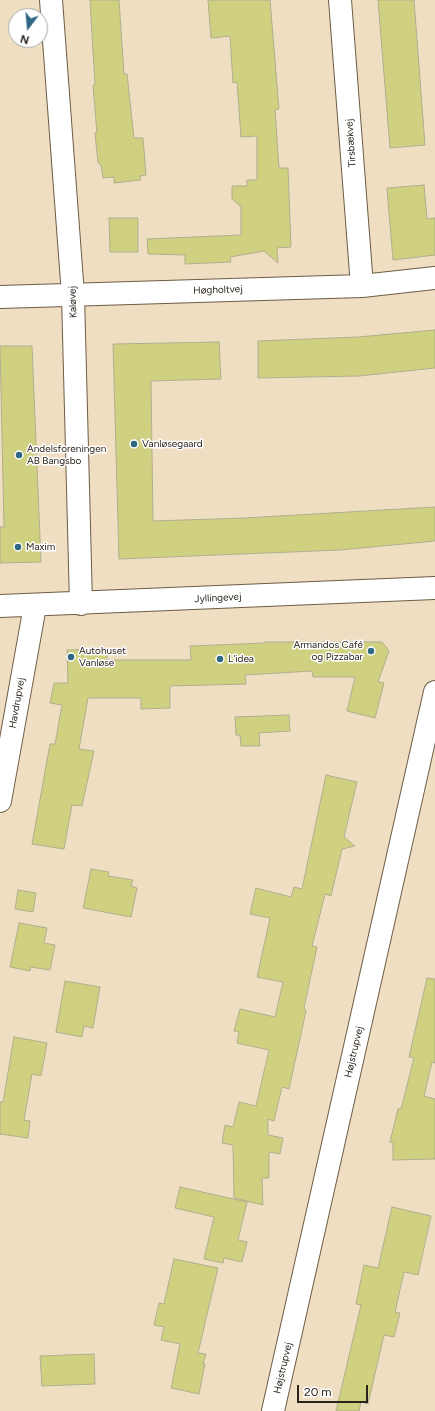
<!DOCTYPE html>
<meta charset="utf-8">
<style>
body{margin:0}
#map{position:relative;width:435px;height:1411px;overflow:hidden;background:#f0dec2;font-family:Figtree,sans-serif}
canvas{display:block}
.north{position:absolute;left:8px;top:8px;width:40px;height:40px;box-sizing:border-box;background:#fff;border:1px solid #aaa7a3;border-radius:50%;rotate:196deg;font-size:11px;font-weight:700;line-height:16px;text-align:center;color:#2a2319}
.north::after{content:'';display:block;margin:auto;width:14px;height:18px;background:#306883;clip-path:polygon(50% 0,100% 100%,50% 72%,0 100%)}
.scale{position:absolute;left:297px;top:1385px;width:71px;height:18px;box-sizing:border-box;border:2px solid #2a2319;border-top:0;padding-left:5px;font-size:12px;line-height:14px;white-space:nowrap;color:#2a2319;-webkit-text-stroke:3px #fff;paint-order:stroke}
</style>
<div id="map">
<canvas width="435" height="1411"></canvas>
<div class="north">N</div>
<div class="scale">20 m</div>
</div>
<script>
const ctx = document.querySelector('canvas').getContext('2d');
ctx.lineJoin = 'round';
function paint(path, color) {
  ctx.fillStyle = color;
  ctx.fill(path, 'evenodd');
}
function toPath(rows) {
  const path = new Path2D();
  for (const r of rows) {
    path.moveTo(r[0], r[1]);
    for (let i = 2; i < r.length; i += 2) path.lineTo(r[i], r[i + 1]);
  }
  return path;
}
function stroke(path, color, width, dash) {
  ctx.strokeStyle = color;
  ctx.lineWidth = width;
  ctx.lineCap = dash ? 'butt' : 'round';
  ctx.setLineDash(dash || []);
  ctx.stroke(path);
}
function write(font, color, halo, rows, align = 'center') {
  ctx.font = font + ' Figtree,sans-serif';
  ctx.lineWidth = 3;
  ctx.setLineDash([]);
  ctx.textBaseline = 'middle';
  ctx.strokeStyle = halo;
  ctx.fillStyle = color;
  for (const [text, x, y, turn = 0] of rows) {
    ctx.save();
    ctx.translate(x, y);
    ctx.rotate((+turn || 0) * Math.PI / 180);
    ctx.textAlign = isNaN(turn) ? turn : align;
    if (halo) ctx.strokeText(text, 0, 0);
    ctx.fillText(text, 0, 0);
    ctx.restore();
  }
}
const building = toPath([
 [90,0,119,0,124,74,127,74,134,138,143,138,146,175,140,176,141,180,114,183,114,177,103,178,101,165,98,163,95,133,97,133,93,85,95,85,90,0],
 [208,0,270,0,279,109,275,110,279,168,288,168,291,247,277,248,278,263,264,251,230,257,231,262,185,264,185,255,148,254,147,239,241,235,241,207,232,199,232,186,247,186,247,180,257,180,257,136,241,137,237,82,233,83,230,36,211,38,208,0],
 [378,0,414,0,425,145,390,148,378,0],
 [424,185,427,219,435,218,435,255,393,260,387,188,424,185],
 [109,218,138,218,138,252,110,252,109,218],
 [435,330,435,368,359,376,258,378,258,341,358,337,435,330],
 [219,342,221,379,151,381,153,521,245,518,435,507,435,541,340,550,119,559,113,344,219,342],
 [0,346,32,346,41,562,0,563,0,527,4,527,0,346],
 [265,642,382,642,389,651,378,682,384,683,375,718,347,711,355,677,313,677,312,671,245,675,246,684,170,686,170,708,141,709,141,698,88,698,79,749,94,751,82,806,72,805,64,849,32,844,50,744,55,744,62,705,50,703,54,683,68,683,67,650,107,649,107,660,191,660,190,646,265,643,265,642],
 [289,715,290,731,259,733,260,746,241,746,240,735,236,735,235,717,289,715],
 [326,775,357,782,344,837,355,846,342,849,331,896,325,894,312,946,317,947,304,1008,306,1011,289,1089,282,1087,274,1121,268,1119,268,1135,283,1138,280,1154,269,1152,269,1178,262,1178,263,1205,234,1198,233,1145,222,1143,225,1125,233,1127,239,1102,256,1106,269,1050,237,1043,239,1032,234,1031,240,1009,275,1017,283,982,257,977,270,918,250,914,256,888,291,897,294,887,302,889,326,775],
 [91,869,109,872,108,876,133,880,131,886,137,888,131,917,83,908,91,869],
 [18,890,36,893,33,912,15,909,18,890],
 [19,923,47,928,44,943,55,945,50,970,31,967,30,971,10,967,19,923],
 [427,978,435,979,435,1063,432,1062,424,1096,435,1099,435,1159,393,1160,393,1143,390,1142,398,1109,401,1109,414,1058,409,1057,427,978],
 [65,981,100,987,93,1028,84,1026,82,1037,56,1032,65,981],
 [14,1037,47,1043,41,1076,32,1074,24,1120,30,1121,28,1138,0,1134,0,1102,3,1102,14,1037],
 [180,1187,247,1202,238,1240,247,1242,242,1262,224,1258,223,1263,204,1259,214,1217,175,1208,180,1187],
 [392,1207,431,1216,418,1275,404,1272,395,1312,400,1313,394,1337,384,1335,368,1404,361,1402,359,1411,336,1411,361,1305,356,1304,364,1265,378,1268,392,1207],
 [174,1259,218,1268,198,1353,206,1354,203,1364,205,1364,199,1394,171,1388,180,1344,161,1340,164,1327,154,1325,159,1303,164,1304,174,1259],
 [94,1354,95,1384,42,1386,40,1356,94,1354]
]);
paint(building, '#d0d180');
stroke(building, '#aeaf91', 1);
const minor = toPath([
 [51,0,73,295,81,604],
 [340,0,362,286],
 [0,297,362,286,435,278],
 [0,606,435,588],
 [0,801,35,606],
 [273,1411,435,692]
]);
stroke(minor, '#6c5d45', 24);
stroke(minor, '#fff', 22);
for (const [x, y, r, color] of [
 [134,444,4,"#306883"],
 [19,455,4,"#306883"],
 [18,547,4,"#306883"],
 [371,651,4,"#306883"],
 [71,657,4,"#306883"],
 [220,659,4,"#306883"]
]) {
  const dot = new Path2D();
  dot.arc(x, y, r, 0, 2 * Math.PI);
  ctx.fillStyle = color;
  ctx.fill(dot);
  stroke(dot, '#fff', 1.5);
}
write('10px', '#2a2319', '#fff', [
 ["Tirsbækvej",351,143,-94],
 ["Høgholtvej",218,290,-2],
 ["Kaløvej",73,302,-92],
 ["Jyllingevej",218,598,-3],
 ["Havdrupvej",17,703,-80],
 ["Højstrupvej",354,1052,-77],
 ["Højstrupvej",283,1368,-77]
]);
write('10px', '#2a2319', '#fff', [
 ["Vanløsegaard",142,444],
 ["Andelsforeningen",27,449],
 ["AB Bangsbo",27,461],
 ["Maxim",26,547],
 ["Armandos Café",363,645,"right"],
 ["og Pizzabar",363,657,"right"],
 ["Autohuset",79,651],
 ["Vanløse",79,663],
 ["L'idea",228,659]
], 'left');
</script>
